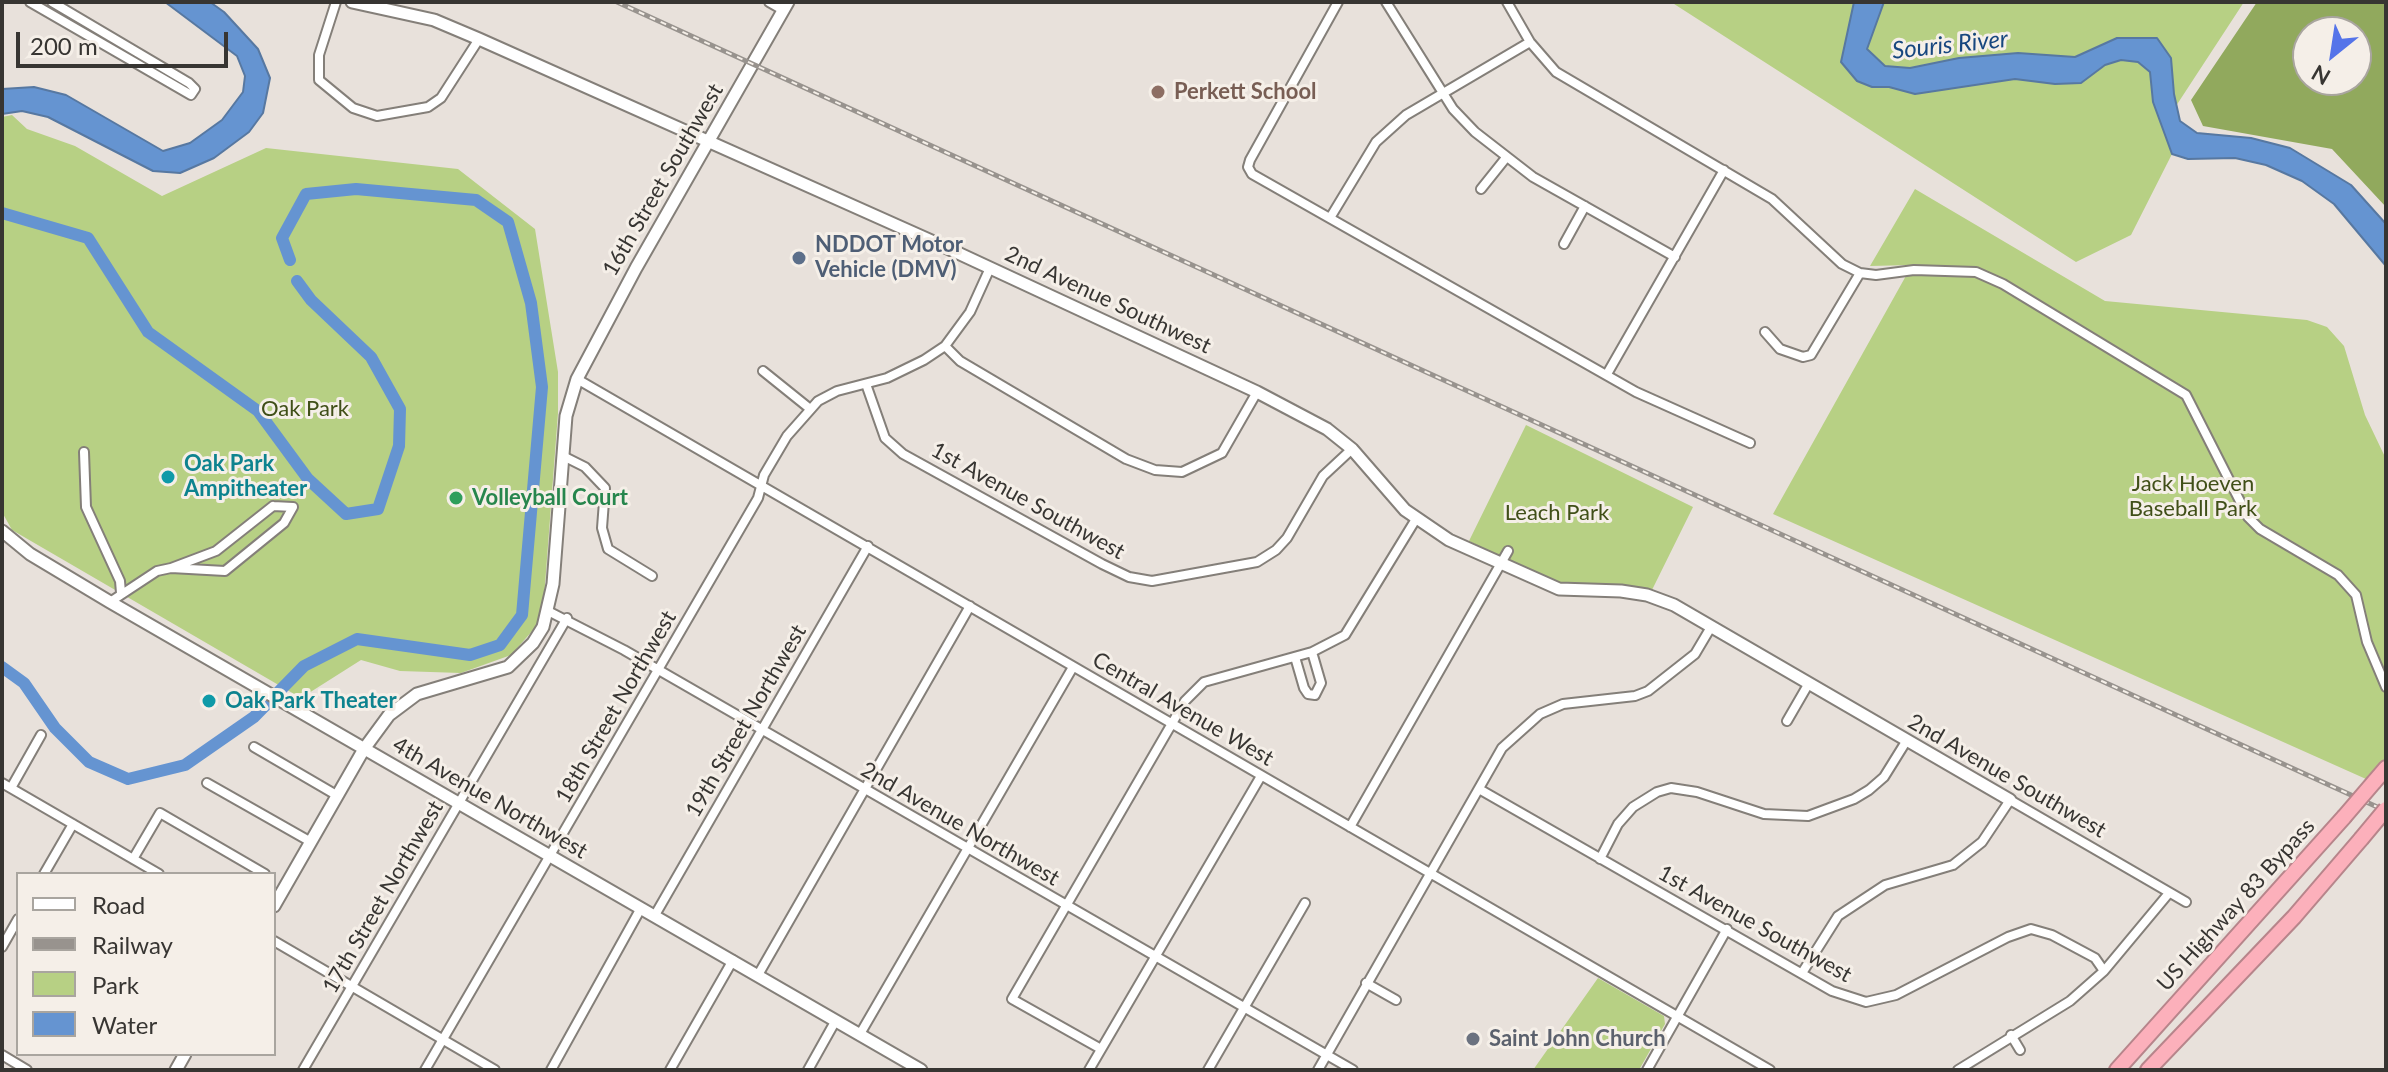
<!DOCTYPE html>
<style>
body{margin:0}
#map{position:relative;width:2388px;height:1072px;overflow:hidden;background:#e8e1db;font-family:Lato,sans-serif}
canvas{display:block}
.frame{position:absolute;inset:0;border:4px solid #373532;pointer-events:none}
.legend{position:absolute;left:16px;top:872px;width:260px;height:184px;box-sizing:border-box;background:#f5efe8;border:2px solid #a9a59f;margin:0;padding:10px 14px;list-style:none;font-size:24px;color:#373532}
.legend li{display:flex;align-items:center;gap:16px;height:40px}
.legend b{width:40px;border:2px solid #a9a59f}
.north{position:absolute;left:2292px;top:16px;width:80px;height:80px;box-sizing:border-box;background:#f5efe8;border:2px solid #a9a59f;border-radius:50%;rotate:210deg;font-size:22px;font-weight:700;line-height:32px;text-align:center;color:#373532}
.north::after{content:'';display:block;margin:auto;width:28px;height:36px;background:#5574e9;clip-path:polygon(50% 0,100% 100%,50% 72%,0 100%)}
.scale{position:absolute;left:16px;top:32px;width:212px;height:36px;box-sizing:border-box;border:4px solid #373532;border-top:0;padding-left:10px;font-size:24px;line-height:28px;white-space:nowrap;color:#373532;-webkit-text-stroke:6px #f5efe8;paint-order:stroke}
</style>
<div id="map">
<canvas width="2388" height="1072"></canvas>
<div class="frame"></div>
<ul class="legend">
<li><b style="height:10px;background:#fff"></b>Road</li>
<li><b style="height:10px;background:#98938e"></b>Railway</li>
<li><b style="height:22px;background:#b7d084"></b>Park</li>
<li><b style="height:22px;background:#6594d1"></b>Water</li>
</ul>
<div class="north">N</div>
<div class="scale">200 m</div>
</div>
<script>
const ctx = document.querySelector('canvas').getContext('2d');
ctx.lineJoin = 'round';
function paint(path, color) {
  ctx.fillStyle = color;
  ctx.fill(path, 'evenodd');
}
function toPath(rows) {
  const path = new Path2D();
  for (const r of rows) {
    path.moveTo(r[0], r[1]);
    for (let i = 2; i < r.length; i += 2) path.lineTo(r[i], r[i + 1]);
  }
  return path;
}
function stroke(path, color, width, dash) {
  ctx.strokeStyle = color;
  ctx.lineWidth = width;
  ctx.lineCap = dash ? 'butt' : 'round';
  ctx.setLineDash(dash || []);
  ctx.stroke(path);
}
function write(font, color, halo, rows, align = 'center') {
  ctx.font = font + ' Lato,sans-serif';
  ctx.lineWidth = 6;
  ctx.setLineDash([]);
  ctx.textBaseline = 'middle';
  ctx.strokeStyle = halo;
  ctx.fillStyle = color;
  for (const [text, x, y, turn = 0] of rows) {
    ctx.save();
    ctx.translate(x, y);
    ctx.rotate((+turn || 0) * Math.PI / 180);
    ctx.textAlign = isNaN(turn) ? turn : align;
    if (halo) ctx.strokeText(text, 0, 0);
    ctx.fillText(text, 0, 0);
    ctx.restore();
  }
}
paint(toPath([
 [1671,2,2244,2,2176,106,2172,154,2131,235,2076,262],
 [12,115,27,129,75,146,162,196,266,148,458,169,535,229,558,372,558,413,543,611,534,629,511,655,461,673,400,671,361,660,301,698,12,530,2,512,2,117],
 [1915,189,2105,301,2307,320,2327,327,2344,346,2365,415,2386,459,2386,758,2366,779,1773,514,1912,265,1870,266],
 [1526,425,1693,507,1651,592,1560,586,1469,541],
 [1598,978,1664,1016,1665,1024,1639,1070,1533,1070]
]), '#b7d084');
paint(toPath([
 [2257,2,2386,2,2386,207,2332,149,2203,126,2191,100],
 [2308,32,2356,32,2356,80,2308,80]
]), '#91a95d');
const water = toPath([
 [165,2,210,2,224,12,258,49,270,78,263,113,249,132,214,158,180,173,153,171,48,117,22,111,2,114,2,89,34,87,66,95,163,151,190,143,222,120,243,92,245,76,237,56,165,2],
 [1854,2,1884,2,1867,49,1885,66,1910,68,1959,58,2018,53,2075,57,2117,38,2157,38,2171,58,2174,94,2180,121,2197,133,2251,138,2290,148,2351,185,2386,224,2386,266,2334,204,2302,181,2266,165,2235,158,2188,159,2172,154,2153,102,2150,72,2138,62,2121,60,2105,65,2081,83,2055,84,2015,79,1915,94,1889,87,1872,87,1857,81,1841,62,1854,2]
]);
paint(water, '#6594d1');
stroke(water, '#5778a1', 2);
stroke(toPath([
 [2,213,88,238,148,332,258,411,308,479,346,514,378,509,399,446,400,409,371,357,311,300,297,281],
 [2,667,24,683,55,728,89,762,128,779,185,765,254,717,304,666,357,639,470,655,500,645,522,615,542,387,531,303,508,222,476,200,356,189,306,194,282,238,290,260]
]), '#6594d1', 12);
const street = toPath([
 [30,2,191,95,195,89,189,83,52,2],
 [336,2,319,55,319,80,353,108,377,116,428,107,441,98,479,39],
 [769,2,783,10],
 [1338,2,1250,160,1248,167,1252,174,1636,392,1750,443],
 [1386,2,1453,109,1475,132,1533,177,1675,257],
 [1507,2,1530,42,1556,72,1772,199,1842,264,1860,273,1876,275,1914,270,1976,272,2003,284,2186,395,2248,517,2260,529,2338,575,2356,595,2367,642,2386,687],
 [1481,189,1505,159],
 [1330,218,1376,142,1406,115,1530,42],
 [1564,244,1585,206],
 [1765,332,1780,349,1803,357,1811,355,1860,273],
 [945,346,960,361,1126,459,1155,470,1182,472,1222,453,1257,392],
 [763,371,809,408],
 [1607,374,1724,170],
 [577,379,1770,1070],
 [866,384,885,438,903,454,1102,564,1129,577,1152,581,1257,562,1276,550,1287,538,1323,476,1352,449],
 [84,452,86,507,120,581,121,593],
 [563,456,585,467,605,488,602,528,608,549,652,576],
 [273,506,293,507,284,523,225,571,171,568,216,551,273,506],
 [110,602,157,571,171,568],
 [548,611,624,650,1353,1070],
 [1295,657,1304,688,1308,694,1315,695,1321,683,1312,652],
 [1787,721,1809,683],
 [254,747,338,796],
 [2,783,159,874],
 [207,783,311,842],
 [11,788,41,735],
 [1479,789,1832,991,1866,1002,1896,995,2008,937,2031,929,2052,935,2095,958,2104,971],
 [1350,827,1508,551],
 [133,859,160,813,265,874],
 [1600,859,1618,824,1633,807,1657,792,1671,788,1697,792,1764,814,1808,816,1854,799,1869,790,1884,777,1907,740],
 [44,874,73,824],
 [655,915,868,546],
 [274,941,495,1070],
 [2,947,18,919],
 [1802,973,1838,916,1885,885,1953,865,1982,842,2010,800,2186,902],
 [758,975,970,606],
 [1366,983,1396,1000],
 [860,1034,1073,667],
 [2011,1035,2020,1050],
 [1101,1049,1012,999,1185,701,1204,682,1312,652,1345,635,1416,519],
 [2,1055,27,1070],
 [303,1070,567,618],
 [425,1070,758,498,764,475,787,436,818,401,837,391,887,378,924,360,945,346,970,312,990,268],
 [551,1070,641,908],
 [670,1070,733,960],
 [808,1070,836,1020],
 [1089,1070,1261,776],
 [1208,1070,1305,903],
 [1318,1070,1502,748,1540,714,1563,704,1635,696,1648,691,1695,654,1711,627],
 [1647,1070,1727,929],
 [1958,1070,2070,1001,2104,971,2169,893]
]);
const secondary = toPath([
 [352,2,434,20,479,39,945,247,1257,392,1327,429,1352,449,1405,510,1449,540,1559,589,1621,591,1647,595,1674,605,2010,800],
 [2,531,30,554,110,602,921,1070],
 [274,906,364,749,389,715,417,694,508,667,533,643,543,627,553,584,566,416,577,379,636,268,788,2],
 [176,1070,185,1054]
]);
const highway = toPath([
 [2374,782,2386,768],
 [2117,1070,2344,817],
 [2148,1070,2294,917,2361,839]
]);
stroke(street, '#847f79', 12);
stroke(secondary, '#847f79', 15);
stroke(highway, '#b7858b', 18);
stroke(street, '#fff', 8);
stroke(secondary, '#fff', 11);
stroke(highway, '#fcb0bb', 14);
const rail = toPath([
 [617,2,2386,811]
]);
stroke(rail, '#98938e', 5);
stroke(rail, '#f5efe8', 2, [6]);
const highwayBridge = toPath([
 [2344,817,2374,782],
 [2361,839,2386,809]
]);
stroke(highwayBridge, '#b7858b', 18, []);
stroke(highwayBridge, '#fcb0bb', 14);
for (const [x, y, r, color] of [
 [1158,92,8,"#8d6e63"],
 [799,258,8,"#5c6f8a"],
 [168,477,8,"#0f9aa8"],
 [456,498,8,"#2e9e5b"],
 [209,701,8,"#0f9aa8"],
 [1473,1039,8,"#6b7280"]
]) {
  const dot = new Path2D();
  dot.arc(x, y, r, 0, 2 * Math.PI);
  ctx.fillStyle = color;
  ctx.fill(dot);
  stroke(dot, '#f5efe8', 3);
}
write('bold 22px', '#785e54', '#f5efe8', [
 ["Perkett School",1174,92]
], 'left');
write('22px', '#373532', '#f5efe8', [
 ["16th Street Southwest",663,180,-60],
 ["2nd Avenue Southwest",1108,300,25],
 ["1st Avenue Southwest",1028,501,29],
 ["18th Street Northwest",616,707,-60],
 ["Central Avenue West",1183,709,30],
 ["19th Street Northwest",746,721,-60],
 ["2nd Avenue Southwest",2007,776,30],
 ["4th Avenue Northwest",490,798,30],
 ["2nd Avenue Northwest",960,824,30],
 ["17th Street Northwest",383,897,-60],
 ["US Highway 83 Bypass",2236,905,-48],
 ["1st Avenue Southwest",1755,924,29]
]);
write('bold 22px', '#4e5e75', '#f5efe8', [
 ["NDDOT Motor",815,245],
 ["Vehicle (DMV)",815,270]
], 'left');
write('22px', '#404f18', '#f5efe8', [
 ["Oak Park",305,409],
 ["Jack Hoeven",2193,484],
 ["Baseball Park",2193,509],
 ["Leach Park",1557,513]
]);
write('bold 22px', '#0d838f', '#f5efe8', [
 ["Oak Park",184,464],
 ["Ampitheater",184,489],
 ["Oak Park Theater",225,701]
], 'left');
write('bold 22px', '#27864d', '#f5efe8', [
 ["Volleyball Court",472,498]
], 'left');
write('bold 22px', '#5b616d', '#f5efe8', [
 ["Saint John Church",1489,1039]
], 'left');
write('italic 24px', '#17477f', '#f5efe8', [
 ["Souris River",1950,45,-6]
]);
</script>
